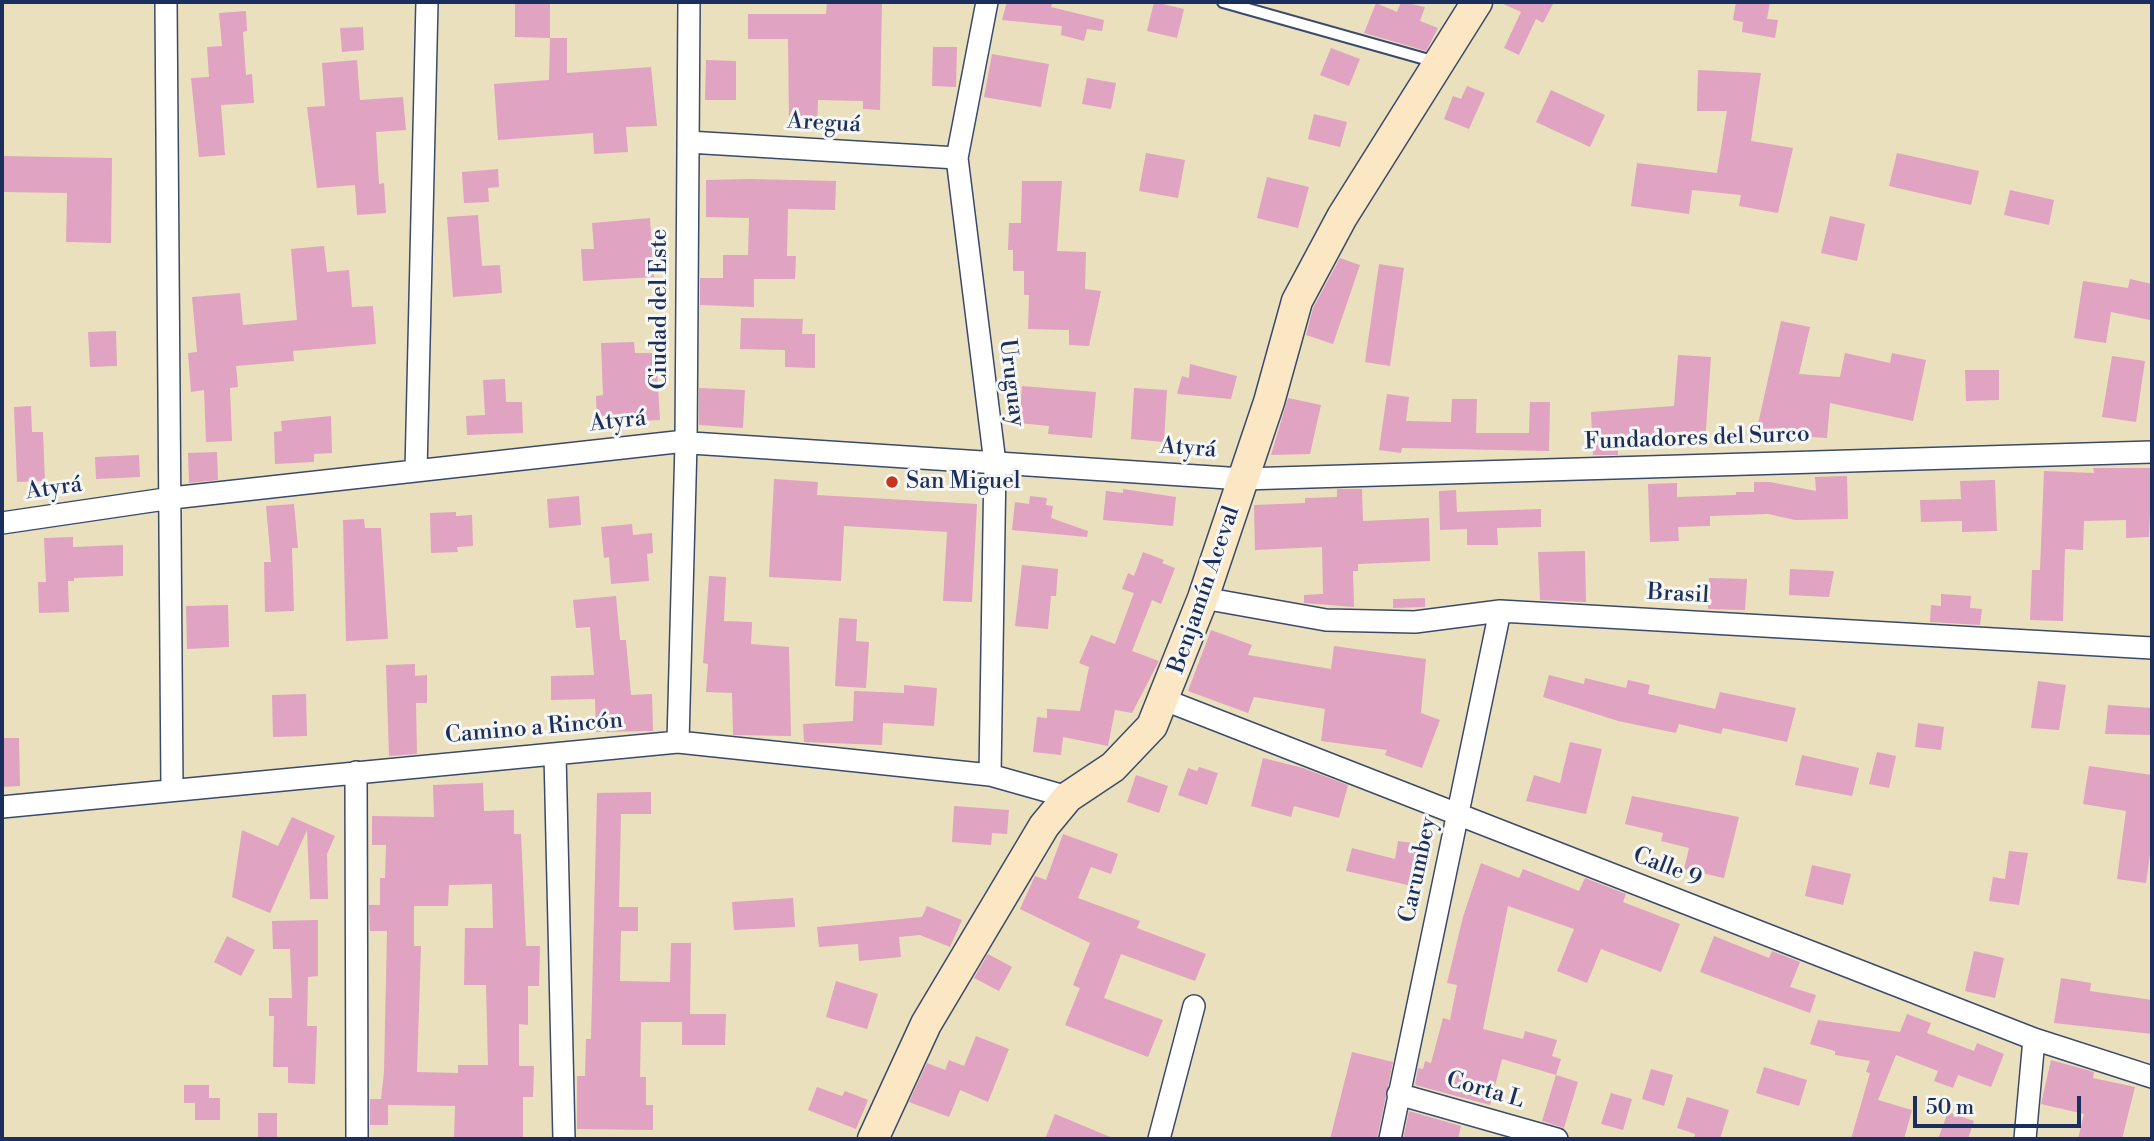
<!DOCTYPE html>
<meta charset="utf-8">
<style>
body{margin:0}
#map{position:relative;width:2154px;height:1141px;overflow:hidden;background:#eae0bd;font-family:"Libre Bodoni",serif}
canvas{display:block}
.frame{position:absolute;inset:0;border:4px solid #1b2f5e;pointer-events:none}
.scale{position:absolute;left:1913px;top:1096px;width:168px;height:32px;box-sizing:border-box;border:4px solid #1b2f5e;border-top:0;padding-left:9px;font-size:21px;line-height:24px;white-space:nowrap;color:#1b2f5e;-webkit-text-stroke:5px #f6f6f2;paint-order:stroke}
</style>
<div id="map">
<canvas width="2154" height="1141"></canvas>
<div class="frame"></div>
<div class="scale">50 m</div>
</div>
<script>
const ctx = document.querySelector('canvas').getContext('2d');
ctx.lineJoin = 'round';
function paint(path, color) {
  ctx.fillStyle = color;
  ctx.fill(path, 'evenodd');
}
function toPath(rows) {
  const path = new Path2D();
  for (const r of rows) {
    path.moveTo(r[0], r[1]);
    for (let i = 2; i < r.length; i += 2) path.lineTo(r[i], r[i + 1]);
  }
  return path;
}
function stroke(path, color, width, dash) {
  ctx.strokeStyle = color;
  ctx.lineWidth = width;
  ctx.lineCap = dash ? 'butt' : 'round';
  ctx.setLineDash(dash || []);
  ctx.stroke(path);
}
function write(font, color, halo, rows, align = 'center') {
  ctx.font = font + ' "Libre Bodoni",serif';
  ctx.lineWidth = 6;
  ctx.setLineDash([]);
  ctx.textBaseline = 'middle';
  ctx.strokeStyle = halo;
  ctx.fillStyle = color;
  for (const [text, x, y, turn = 0] of rows) {
    ctx.save();
    ctx.translate(x, y);
    ctx.rotate((+turn || 0) * Math.PI / 180);
    ctx.textAlign = isNaN(turn) ? turn : align;
    if (halo) ctx.strokeText(text, 0, 0);
    ctx.fillText(text, 0, 0);
    ctx.restore();
  }
}
paint(toPath([
 [515,2,550,2,550,38,515,37],
 [827,2,882,2,880,110,863,109,863,101,818,100,817,125,789,124,788,39,748,39,748,14,826,14],
 [1007,2,1053,2,1051,7,1104,20,1102,31,1087,29,1084,41,1061,35,1062,26,1002,20],
 [1154,2,1184,9,1177,38,1147,31],
 [1401,2,1425,7,1420,21,1438,28,1426,51,1364,33,1376,3,1397,12],
 [1499,2,1554,2,1543,23,1536,19,1519,55,1504,48,1521,12],
 [1736,2,1770,2,1767,19,1778,20,1775,38,1742,32,1743,22,1733,20],
 [246,11,247,31,243,32,246,75,252,74,254,103,221,105,225,155,199,157,191,78,209,77,207,47,222,46,219,13],
 [363,27,364,50,342,52,340,28],
 [550,38,567,38,567,73,651,67,657,126,626,127,628,152,594,154,593,133,498,140,494,84,549,80],
 [933,47,957,47,956,87,932,86],
 [1331,48,1360,59,1349,86,1320,75],
 [992,54,1049,64,1041,107,984,97],
 [357,60,360,100,403,97,406,130,376,132,379,184,384,183,386,213,357,215,355,185,317,188,307,107,325,106,322,63],
 [706,60,736,61,736,100,705,100],
 [1698,70,1761,73,1751,141,1793,148,1778,213,1739,206,1741,195,1692,190,1689,214,1631,206,1637,163,1717,173,1727,111,1697,111],
 [1087,78,1116,83,1111,109,1082,104],
 [1467,86,1485,93,1469,129,1444,119,1453,96,1461,99],
 [1551,90,1605,115,1590,147,1536,122],
 [1314,114,1347,122,1340,147,1308,139],
 [1146,153,1185,160,1178,198,1139,191],
 [1897,153,1979,171,1971,205,1889,186],
 [2,156,112,158,111,243,66,242,67,193,2,192],
 [498,169,499,187,488,188,489,202,464,203,462,172],
 [1267,177,1309,187,1298,228,1257,218],
 [750,179,836,181,835,210,788,209,787,256,796,256,795,279,754,279,754,307,700,305,700,278,723,278,723,255,748,255,749,218,706,217,706,180],
 [1022,181,1062,181,1057,251,1086,252,1085,289,1101,291,1089,346,1069,345,1069,330,1028,329,1029,295,1024,295,1024,271,1013,271,1013,250,1008,250,1009,223,1021,223],
 [2010,190,2054,200,2049,225,2004,215],
 [478,215,482,266,500,265,502,293,453,297,447,217],
 [1830,216,1865,224,1857,261,1821,253],
 [650,218,654,277,583,281,581,249,594,249,592,223],
 [324,246,327,272,349,270,352,307,373,306,376,344,293,351,294,361,236,366,238,387,230,388,232,441,206,442,204,390,191,392,188,353,197,352,192,297,240,293,243,325,297,320,291,249],
 [1340,258,1360,265,1333,344,1306,335,1313,308],
 [1379,264,1404,268,1390,366,1365,362],
 [2130,279,2152,284,2150,320,2111,312,2106,343,2074,338,2083,281,2128,288],
 [741,318,803,319,802,334,815,334,815,368,785,367,785,350,740,349],
 [1781,321,1810,327,1799,374,1840,377,1845,353,1890,363,1892,353,1926,360,1913,421,1830,403,1827,438,1795,436,1754,442],
 [116,331,117,366,90,367,88,332],
 [634,342,635,353,656,353,660,420,597,423,596,396,603,395,601,343],
 [1678,355,1711,357,1705,443,1671,440,1671,437,1618,439,1618,455,1593,455,1591,412,1674,406],
 [2112,356,2145,361,2136,422,2102,417],
 [1190,364,1237,376,1231,399,1177,394,1182,376,1189,378],
 [1965,370,1999,370,1999,400,1966,401],
 [505,379,506,402,522,402,523,433,467,435,466,416,485,415,483,380],
 [1022,386,1096,392,1092,438,1048,434,1049,426,1019,423],
 [699,388,745,390,743,428,699,425],
 [1134,388,1167,390,1164,442,1131,439],
 [1387,394,1409,397,1406,421,1451,422,1452,399,1477,399,1476,433,1529,433,1530,402,1550,402,1549,451,1402,448,1401,453,1379,450],
 [1288,398,1321,405,1310,454,1271,455],
 [31,406,32,432,43,432,45,481,17,482,14,407],
 [331,416,332,453,314,454,314,462,275,464,274,432,282,431,281,421],
 [217,452,218,480,189,483,188,453],
 [139,455,140,477,96,479,95,457],
 [2093,468,2152,468,2149,537,2126,538,2126,520,2084,521,2083,550,2065,549,2063,621,2030,620,2032,570,2040,570,2044,471,2094,473],
 [1847,476,1848,519,1795,520,1768,514,1710,516,1710,526,1678,527,1679,541,1650,542,1648,484,1677,483,1677,497,1736,495,1736,492,1754,492,1754,482,1770,482,1816,491,1815,477],
 [774,479,818,482,817,495,977,504,972,602,943,601,947,532,844,526,841,581,769,577],
 [1995,480,1997,531,1962,532,1962,521,1921,522,1920,500,1961,499,1960,481],
 [1123,489,1176,497,1173,526,1103,520,1106,491,1123,493],
 [1337,489,1362,489,1363,521,1429,518,1430,561,1358,564,1358,571,1353,571,1354,607,1304,603,1304,595,1323,594,1322,547,1255,550,1254,505,1305,503,1305,498,1337,497],
 [1456,490,1457,512,1541,509,1541,527,1497,528,1498,545,1467,545,1467,529,1440,530,1439,491],
 [579,496,581,525,549,528,547,499],
 [1030,496,1047,498,1046,505,1053,506,1051,518,1088,531,1087,537,1012,530,1015,502,1029,504],
 [294,504,298,548,292,548,294,611,265,612,264,562,271,562,266,506],
 [456,512,456,516,472,515,473,546,457,547,458,552,431,553,430,513],
 [364,519,365,528,381,528,388,639,346,641,343,520],
 [632,524,633,535,652,533,653,553,647,554,649,581,611,584,609,557,604,558,601,527],
 [73,537,73,547,123,545,123,576,74,578,74,581,68,581,69,612,39,613,38,582,46,582,44,538],
 [1585,551,1586,602,1540,600,1538,552],
 [1143,552,1164,560,1162,563,1175,568,1161,604,1152,600,1132,651,1159,661,1132,713,1115,710,1108,746,1063,737,1061,755,1033,752,1037,717,1047,718,1047,709,1080,711,1089,667,1079,663,1091,635,1115,644,1134,593,1122,589,1128,573,1134,576],
 [1022,565,1058,569,1056,596,1051,596,1048,629,1015,626],
 [1790,569,1834,571,1829,597,1789,595],
 [709,576,726,577,724,621,752,622,751,644,789,647,791,736,733,735,732,693,706,692,708,664,703,663],
 [1709,578,1747,579,1745,610,1708,609],
 [1941,594,1971,596,1970,608,1982,609,1980,625,1930,622,1931,605,1941,606],
 [616,596,620,640,626,640,631,695,652,694,653,731,596,732,595,699,551,700,551,676,594,675,590,627,576,628,573,600],
 [1425,598,1425,607,1393,608,1393,599],
 [228,605,229,647,187,649,186,606],
 [839,618,857,619,856,641,869,642,866,688,835,686],
 [1211,630,1252,645,1248,655,1331,669,1334,646,1426,659,1421,713,1440,720,1422,768,1385,755,1387,750,1321,741,1325,709,1254,697,1248,713,1188,691],
 [415,664,415,676,427,675,427,703,416,703,417,754,389,756,386,665],
 [1549,675,1584,684,1585,678,1626,688,1628,680,1650,685,1648,694,1715,709,1720,692,1796,708,1787,742,1723,728,1721,734,1679,724,1676,733,1618,721,1543,697],
 [2038,681,2066,685,2059,730,2031,728],
 [904,685,937,688,934,726,883,723,882,745,804,742,803,724,853,721,854,691,904,693],
 [306,694,307,736,273,737,272,695],
 [2108,705,2152,708,2152,735,2105,734],
 [1918,723,1944,727,1941,750,1915,747],
 [2,738,19,738,20,786,2,787],
 [1570,742,1602,749,1586,814,1526,801,1534,775,1560,783],
 [1877,752,1896,756,1889,788,1869,784],
 [1802,755,1859,768,1852,796,1795,785],
 [1263,758,1303,768,1348,785,1339,818,1294,806,1291,817,1251,806],
 [2089,766,2152,775,2152,840,2146,883,2117,879,2126,811,2083,804],
 [1199,767,1218,773,1207,805,1178,795,1188,768,1197,771],
 [1136,775,1168,786,1159,813,1127,802],
 [483,783,484,811,514,810,514,834,521,834,526,946,540,946,539,986,528,986,528,1025,519,1024,519,1066,534,1066,533,1097,523,1097,523,1139,454,1139,455,1106,388,1105,388,1125,370,1125,370,1099,381,1099,384,1072,387,931,370,931,369,905,380,905,380,878,385,878,386,845,372,845,372,816,434,817,433,785],
 [492,884,493,928,465,928,464,985,486,985,488,1065,458,1065,458,1073,417,1072,421,946,414,946,414,906,448,906,449,885],
 [651,792,651,814,621,814,619,907,638,907,638,931,621,931,620,981,670,982,671,943,691,943,690,1014,726,1014,725,1045,682,1045,682,1022,641,1022,640,1077,646,1077,646,1105,653,1105,653,1130,577,1129,577,1076,585,1076,586,1039,591,1039,597,793],
 [1632,796,1739,817,1724,878,1684,869,1689,848,1661,841,1663,833,1625,824],
 [954,806,1009,810,1007,834,992,833,991,845,952,842],
 [292,817,335,836,327,854,328,899,310,899,307,830,270,913,232,897,242,830,278,846],
 [1063,834,1118,854,1111,874,1091,867,1078,898,1140,921,1137,928,1206,954,1195,981,1121,954,1104,998,1163,1020,1148,1057,1065,1025,1080,988,1073,985,1090,943,1020,909,1035,876,1046,880],
 [1398,841,1427,845,1421,888,1346,871,1352,848,1395,859],
 [2009,851,2028,853,2019,905,1989,901,1993,877,2005,879],
 [1481,863,1519,878,1523,869,1579,891,1585,878,1626,894,1623,902,1680,924,1661,972,1601,949,1587,983,1557,971,1574,929,1508,906,1483,1029,1523,1039,1525,1031,1557,1040,1552,1056,1561,1059,1556,1075,1502,1059,1490,1105,1415,1085,1418,1068,1423,1069,1425,1061,1431,1063,1443,1018,1450,1020,1457,985,1447,983,1463,917],
 [1812,865,1851,874,1843,905,1805,896],
 [793,898,795,927,734,930,732,902],
 [927,906,962,920,950,947,920,935,899,937,901,957,859,961,858,944,819,947,817,927,922,917],
 [318,920,318,976,308,977,307,1026,317,1026,315,1084,288,1083,288,1067,273,1067,274,1016,269,1016,269,998,292,998,290,949,273,949,272,921],
 [227,936,255,950,241,976,214,962],
 [1714,936,1769,958,1772,951,1800,962,1790,987,1816,995,1810,1013,1700,972],
 [1974,951,2004,958,1995,998,1965,991],
 [988,954,1012,967,999,991,974,978],
 [2061,978,2091,983,2090,991,2152,1000,2152,1034,2054,1023],
 [836,981,878,994,867,1029,826,1017],
 [1907,1014,1931,1023,1927,1033,1974,1051,1977,1043,2004,1054,1991,1087,1958,1075,1953,1088,1934,1081,1938,1071,1896,1055,1878,1100,1912,1110,1904,1139,1851,1139,1870,1073,1866,1072,1870,1061,1835,1055,1835,1051,1810,1044,1818,1020,1900,1032],
 [976,1036,1009,1049,988,1102,960,1090,949,1117,909,1102,927,1063,945,1070,949,1060,964,1066],
 [1352,1052,1393,1062,1377,1139,1330,1139],
 [2051,1060,2094,1072,2093,1078,2135,1087,2122,1139,2078,1139,2084,1114,2041,1104],
 [1764,1067,1807,1080,1799,1106,1756,1093],
 [1651,1069,1673,1075,1664,1106,1642,1099],
 [1556,1075,1578,1082,1564,1128,1542,1121],
 [184,1085,209,1085,209,1098,220,1098,220,1120,195,1120,195,1103,184,1103],
 [817,1087,842,1096,845,1091,868,1100,856,1129,808,1110],
 [1611,1093,1632,1099,1623,1130,1601,1124],
 [1687,1097,1729,1110,1720,1139,1694,1139,1695,1134,1677,1128],
 [1409,1111,1461,1126,1458,1139,1403,1139],
 [1948,1112,1974,1121,1968,1139,1938,1139],
 [258,1113,277,1113,277,1139,258,1139],
 [1055,1114,1115,1139,1045,1139]
]), '#e0a3c1');
const lane = toPath([
 [1223,2,1436,62]
]);
const street = toPath([
 [166,2,172,790],
 [987,2,957,158,995,463,990,775],
 [688,142,957,158],
 [416,471,427,2],
 [2,523,172,498,676,442,1243,479,2152,452],
 [1203,598,1326,620,1415,622,1500,611,2152,648],
 [1165,700,2034,1039,2152,1077],
 [678,742,686,443,689,2],
 [555,754,564,1139],
 [356,772,357,1139],
 [2,807,678,742,990,775,1068,797],
 [1398,1094,1557,1139],
 [1159,1139,1194,1006],
 [1390,1139,1500,611],
 [2025,1139,2034,1039]
]);
const secondary = toPath([
 [873,1139,926,1024,1044,826,1068,797,1113,767,1152,726,1203,598,1269,402,1297,301,1342,217,1477,2]
]);
stroke(lane, '#3a4a6c', 14);
stroke(street, '#3a4a6c', 24);
stroke(secondary, '#3a4a6c', 33);
stroke(lane, '#fff', 10);
stroke(street, '#fff', 21);
stroke(secondary, '#fbe7c3', 30);
for (const [x, y, r, color] of [
 [892,482,7,"#c8321e"]
]) {
  const dot = new Path2D();
  dot.arc(x, y, r, 0, 2 * Math.PI);
  ctx.fillStyle = color;
  ctx.fill(dot);
  stroke(dot, '#f6f6f2', 2.5);
}
write('23px', '#1b2f5e', '#f6f6f2', [
 ["Areguá",824,124,3],
 ["Ciudad del Este",660,309,-90],
 ["Uruguay",1011,383,83],
 ["Atyrá",618,422,-6],
 ["Fundadores del Surco",1697,439,-2],
 ["Atyrá",1188,449,4],
 ["Atyrá",54,489,-8],
 ["Benjamín Aceval",1205,590,-71],
 ["Brasil",1678,595,3],
 ["Camino a Rincón",534,729,-5],
 ["Calle 9",1667,868,21],
 ["Carumbey",1419,870,-78],
 ["Corta L",1485,1091,16]
]);
write('23px', '#1b2f5e', '#f6f6f2', [
 ["San Miguel",906,482]
], 'left');
</script>
